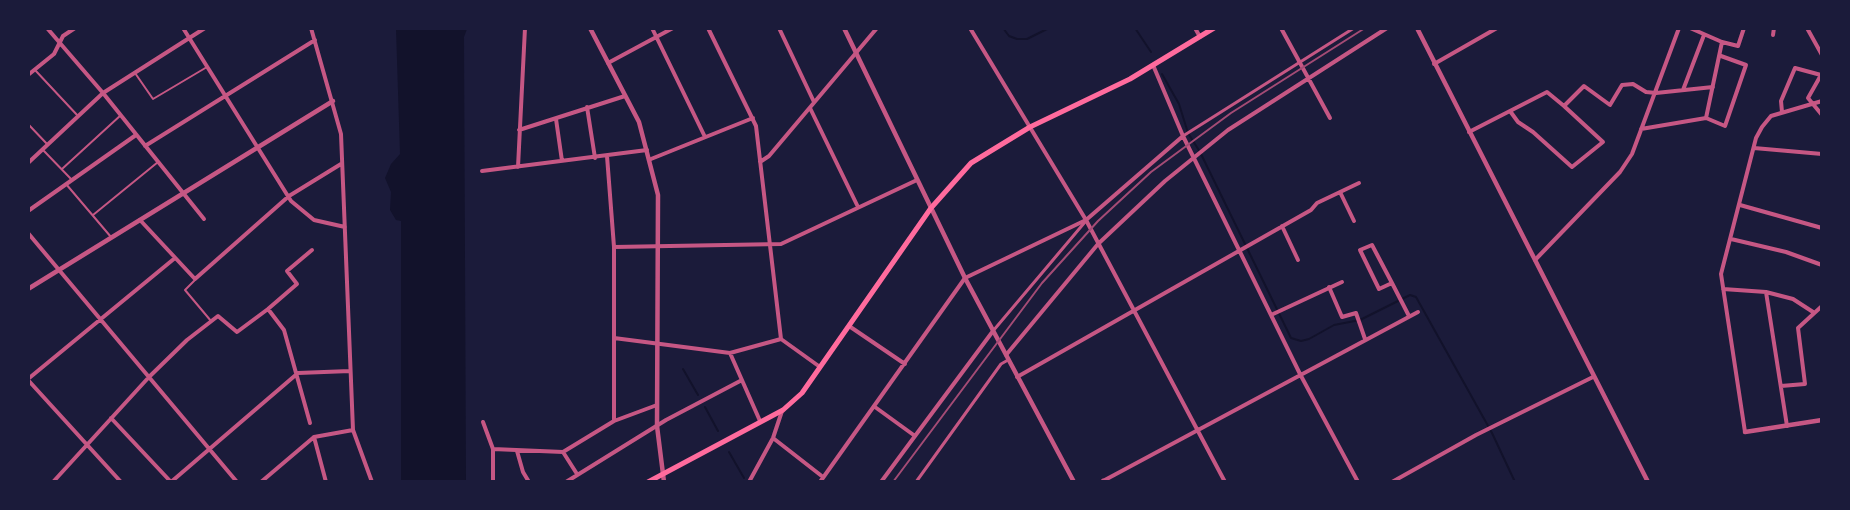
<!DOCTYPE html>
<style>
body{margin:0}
#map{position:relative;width:1850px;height:510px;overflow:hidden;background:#1b1b3a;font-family:"Alegreya Sans",sans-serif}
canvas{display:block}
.frame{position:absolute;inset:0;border:30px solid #1b1b3a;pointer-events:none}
</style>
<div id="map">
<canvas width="1850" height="510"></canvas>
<div class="frame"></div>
</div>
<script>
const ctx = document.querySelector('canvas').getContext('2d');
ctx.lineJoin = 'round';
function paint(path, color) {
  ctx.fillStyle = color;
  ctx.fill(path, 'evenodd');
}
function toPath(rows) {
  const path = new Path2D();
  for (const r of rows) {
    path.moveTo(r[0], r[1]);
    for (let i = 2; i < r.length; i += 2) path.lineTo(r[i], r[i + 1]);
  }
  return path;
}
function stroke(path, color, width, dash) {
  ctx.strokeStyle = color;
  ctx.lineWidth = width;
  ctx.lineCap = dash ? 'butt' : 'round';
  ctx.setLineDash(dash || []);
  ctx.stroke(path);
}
paint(toPath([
 [396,29,467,29,464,37,466,481,401,481,401,221,396,220,390,210,391,192,385,178,391,164,400,154]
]), '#12122b');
stroke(toPath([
 [1003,28,1009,36,1017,39,1027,39,1049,28],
 [1135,28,1151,52],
 [1162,74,1179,104,1188,133,1200,152,1291,338,1301,341,1309,339,1334,325,1360,320,1410,295,1416,297,1492,433,1515,482],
 [683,369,698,395],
 [705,407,718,431],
 [729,452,744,478]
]), '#12122b', 2);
stroke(toPath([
 [35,70,78,116],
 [135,73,153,99,207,67],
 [28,124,48,145],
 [43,150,72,180],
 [62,169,121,115],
 [66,184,111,237],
 [93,215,158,162],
 [195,280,185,290,211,321]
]), '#c65784', 2);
stroke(toPath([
 [1183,136,1354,28],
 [993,331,1085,222],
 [916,482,1001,364,1008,360]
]), '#c65784', 3);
stroke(toPath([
 [47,28,103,93,204,219],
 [183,28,291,201,314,220,345,227],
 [311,28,341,134,353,430,372,482],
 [652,28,705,137],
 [708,28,756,126,781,339,820,367],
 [779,28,814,102],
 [970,28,1086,220,1225,482],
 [1195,28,1200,37],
 [1281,28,1330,118],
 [1807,28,1822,55],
 [1773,35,1774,28],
 [1722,42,1738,46,1744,28],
 [608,63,673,28],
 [1434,64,1497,28],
 [28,75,54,54,63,36,75,28],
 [1821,75,1808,98,1822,115],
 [1683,90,1704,35],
 [587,107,595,158],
 [810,108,858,207],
 [1510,111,1518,122,1533,132,1572,167,1603,142,1564,106],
 [1782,112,1781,101,1795,68,1821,75],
 [1706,118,1725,126,1746,65,1721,56],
 [556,119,562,161],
 [1641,129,1706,118,1722,42,1690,28],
 [519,130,625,96],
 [1469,132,1547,92,1564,106,1584,86,1610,105,1622,85,1633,84,1646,92,1656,93,1713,87],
 [1183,136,1300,374,1358,482],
 [145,146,315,40],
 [1754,148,1822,154],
 [607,156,614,247,614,421],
 [651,159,753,118],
 [760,162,769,156,877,28],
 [28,163,103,93,205,28],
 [518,167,525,28],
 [482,171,647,150],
 [1340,192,1354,221],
 [1740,205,1822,228],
 [28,211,136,135],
 [140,220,195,279,289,196,341,164],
 [1282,226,1298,260],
 [28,233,237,482],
 [1731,239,1786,252,1822,265],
 [614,247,781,244,917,180],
 [1535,260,1620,172,1632,154,1679,28],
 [1392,283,1379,289,1360,250,1372,245,1392,283,1409,316],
 [1329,287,1342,317,1356,313,1365,339],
 [1723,289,1766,292,1793,299,1813,312],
 [1766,292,1787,426],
 [268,309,284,330,310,423],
 [1271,315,1342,282],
 [849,326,905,364],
 [614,338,730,353,781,339],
 [730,353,760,421],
 [1006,355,1098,244,1165,181,1228,130,1387,28],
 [1017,377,1311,210,1317,203,1359,183],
 [28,379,175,258],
 [28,380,121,482],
 [1781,386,1805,384,1798,328,1822,306],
 [875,407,915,436,993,331],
 [111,418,171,482],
 [483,422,493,449,493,482],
 [1745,432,1721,274,1756,138,1762,127,1771,116,1822,101],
 [314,437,326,482],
 [773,438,823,477],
 [493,449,563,452,614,421,657,405],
 [517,451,523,472,529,482],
 [563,452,577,474],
 [1103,481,1418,312],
 [53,482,149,377,187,340,218,316,237,332,268,309,297,284,287,271,312,250],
 [171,482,298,373,350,371],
 [261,482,314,437,353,430],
 [566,482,666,420,742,380],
 [749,482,773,438,782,411],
 [820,482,965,278,1086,220,1183,136,1153,65],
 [881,482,915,436],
 [1392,482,1476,435,1593,377]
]), '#c65784', 4);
stroke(toPath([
 [590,28,639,122,658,195,657,426,664,482],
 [844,28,965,278,1074,482],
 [1417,28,1648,482],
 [28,289,333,101],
 [1745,432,1822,420],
 [1102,482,1103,481]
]), '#c65784', 4.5);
stroke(toPath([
 [648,482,783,410,802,393,931,208,971,163,1030,127,1130,79,1214,28]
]), '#ff6b9d', 5);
stroke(toPath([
 [893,482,1042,283,1098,221,1151,172,1231,113,1365,28]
]), '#a44b75', 2);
</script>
